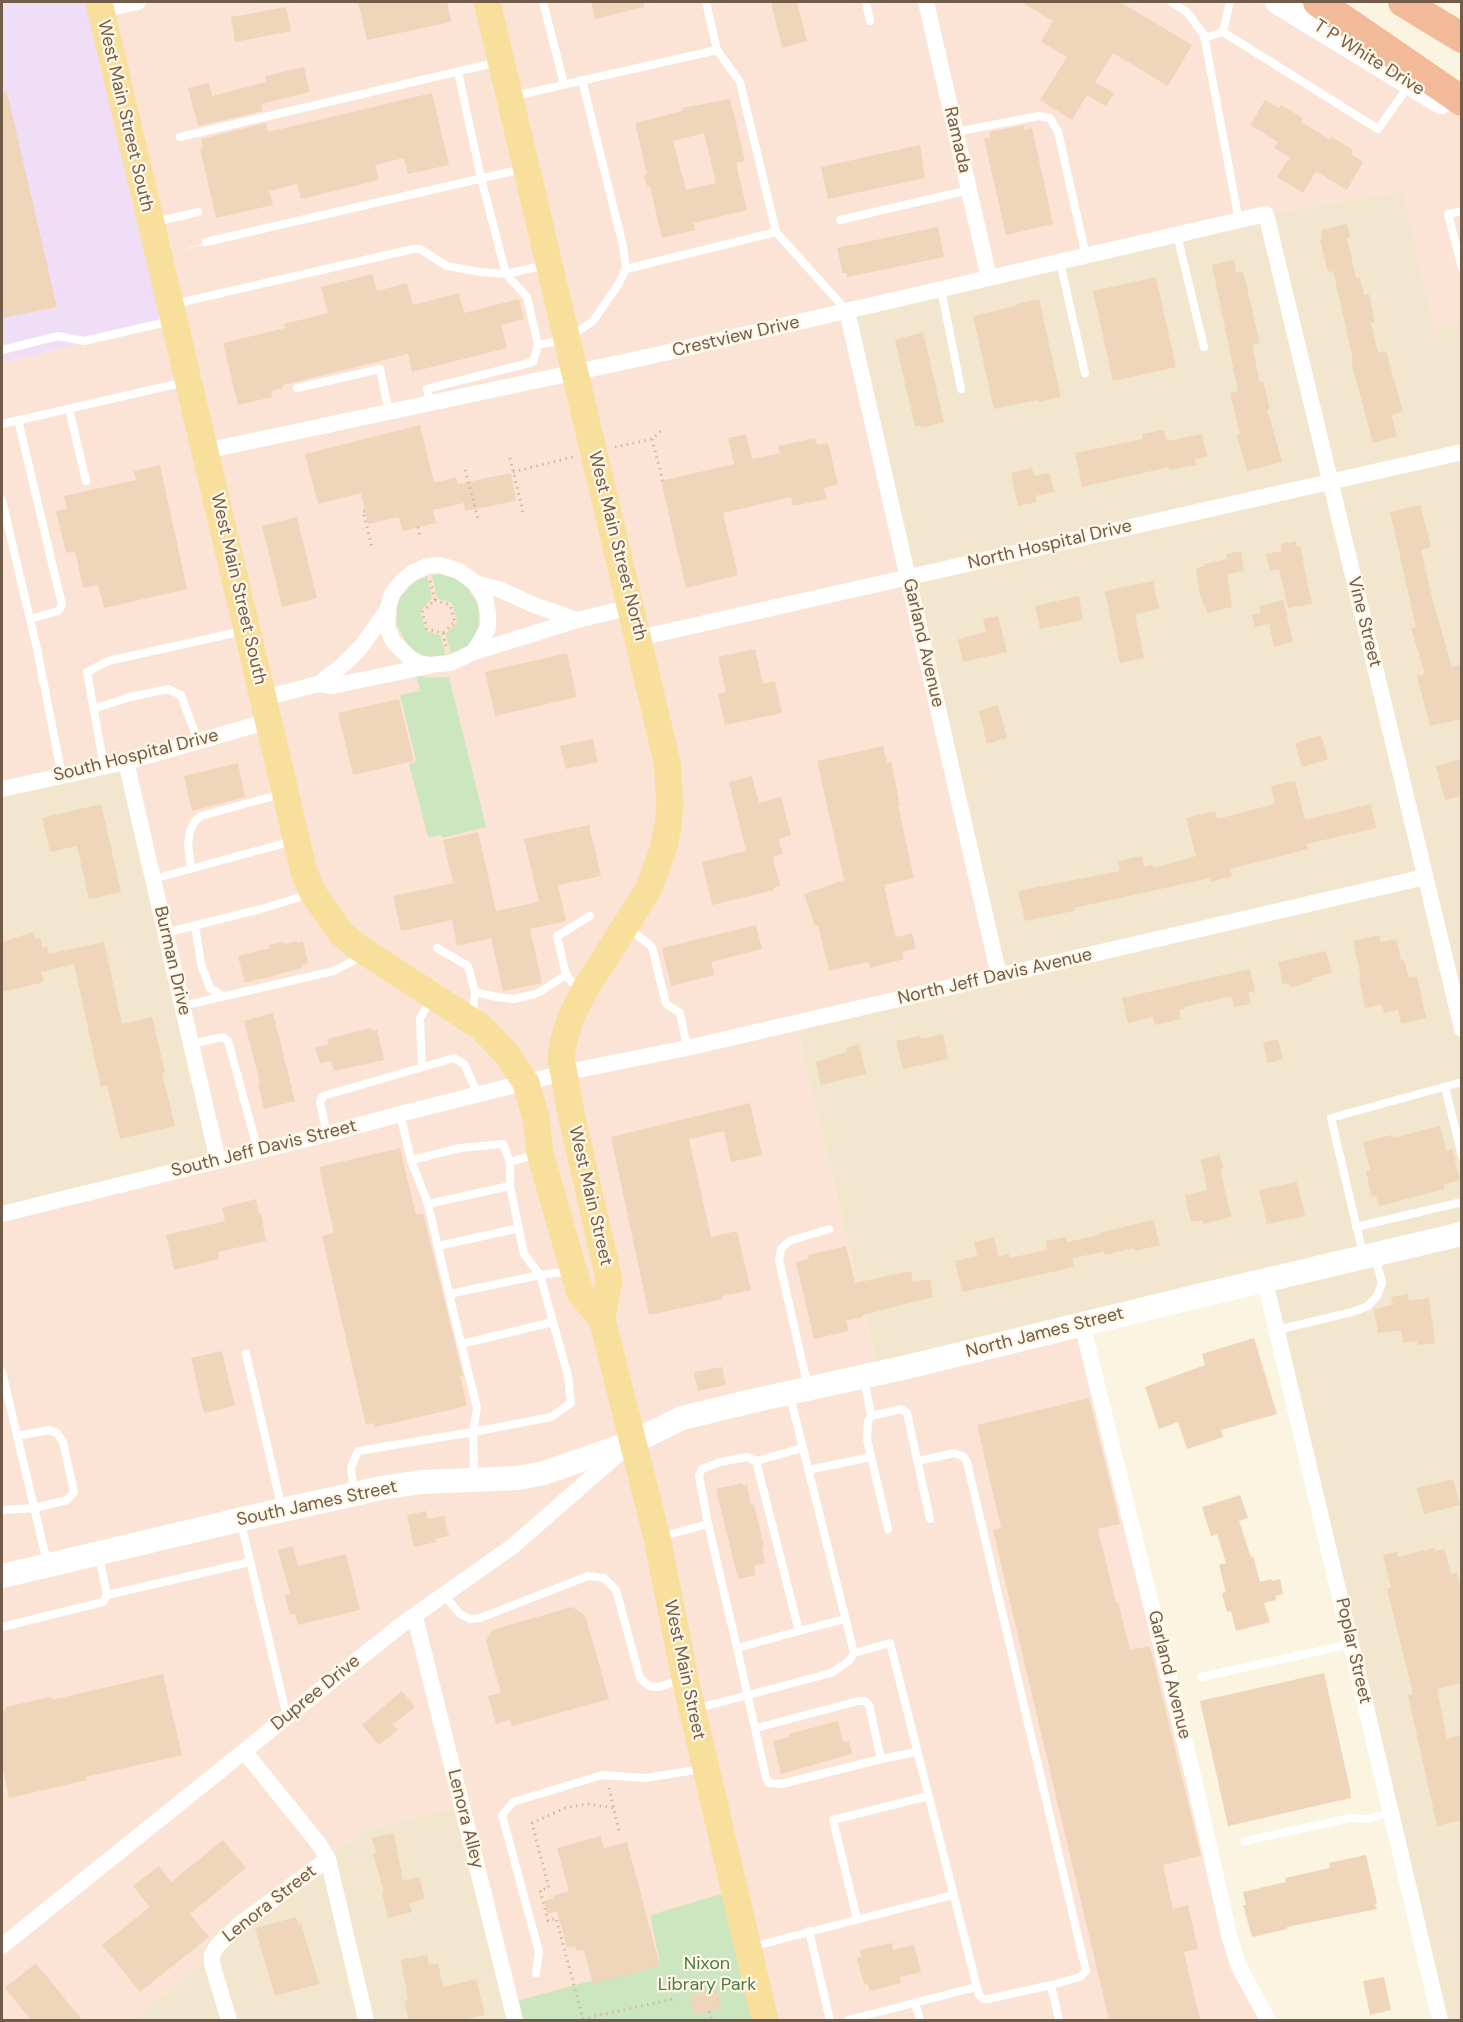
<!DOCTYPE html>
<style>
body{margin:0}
#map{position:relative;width:1463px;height:2022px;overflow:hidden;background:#fbf4e1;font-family:"DM Sans",sans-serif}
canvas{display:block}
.frame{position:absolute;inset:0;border:3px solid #715b49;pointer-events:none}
</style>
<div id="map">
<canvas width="1463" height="2022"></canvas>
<div class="frame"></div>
</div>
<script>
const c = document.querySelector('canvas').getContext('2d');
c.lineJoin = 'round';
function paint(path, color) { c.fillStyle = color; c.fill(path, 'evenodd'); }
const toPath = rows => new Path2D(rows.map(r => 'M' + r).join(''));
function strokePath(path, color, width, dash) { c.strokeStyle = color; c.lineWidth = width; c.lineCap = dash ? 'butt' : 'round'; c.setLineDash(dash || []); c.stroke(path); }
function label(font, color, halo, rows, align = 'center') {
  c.font = font + ' "DM Sans",sans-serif'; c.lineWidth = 4.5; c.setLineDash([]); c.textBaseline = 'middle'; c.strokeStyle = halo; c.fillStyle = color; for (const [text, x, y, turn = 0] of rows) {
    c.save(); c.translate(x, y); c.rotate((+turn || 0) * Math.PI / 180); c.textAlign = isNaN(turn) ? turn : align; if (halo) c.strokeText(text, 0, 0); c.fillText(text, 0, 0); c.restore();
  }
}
paint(toPath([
 [1403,191,1434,329,1462,323,1461,2020,1439,2020,1265,1281,879,1373,796,1023,847,311,1266,214],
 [126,762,218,1161,2,1214,2,789],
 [462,1806,517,2020,134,2020,328,1859,364,1831]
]), '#f2e6cf');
paint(toPath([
 [99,2,1277,2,1461,115,1461,323,1434,329,1402,191,1266,214,847,311,999,976,796,1023,879,1373,1082,1324,1230,1939,1268,2020,515,2020,462,1806,364,1831,328,1859,134,2020,2,2020,2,1214,218,1161,126,762,2,789,2,363,174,320],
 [443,188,178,251,206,242]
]), '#fbe4d5');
paint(toPath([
 [2,2,99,2,175,320,2,363]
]), '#f0def7');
paint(toPath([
 [442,574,461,581,468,588,478,605,479,616,478,627,474,637,467,646,451,656,446,634,457,622,452,603,437,598,432,575],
 [427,576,432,598,420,611,426,631,441,636,446,657,426,657,416,652,407,645,397,625,397,606,401,596,414,582],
 [416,674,426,678,449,677,486,827,442,838,441,835,428,837,409,764,416,761,400,695,420,691],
 [735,1890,765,2020,517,2020,513,2002,579,1984,660,1964,650,1915]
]), '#cce7c0');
paint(toPath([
 [358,2,447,2,451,22,367,40],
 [591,2,644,2,644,7,595,19],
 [771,2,797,2,807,41,782,48],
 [1021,2,1120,2,1192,45,1168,86,1113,53,1095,82,1114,93,1106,106,1087,95,1072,120,1040,100,1067,57,1041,42,1053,21],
 [286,7,291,31,235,42,231,17],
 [304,67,310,92,261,104,263,111,198,126,188,88,209,83,212,96,266,82,265,76],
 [7,92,57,307,2,318,2,93],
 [432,93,449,165,408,174,404,158,375,165,379,180,301,199,297,184,269,191,273,205,216,218,200,148,203,147,201,139,266,123,268,132],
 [730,99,745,161,736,163,747,210,693,223,695,230,662,238,650,186,647,187,644,175,647,174,635,123,683,111,682,108],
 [704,133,716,183,686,190,673,141],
 [1265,100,1279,108,1281,105,1303,118,1301,122,1330,140,1332,137,1353,150,1351,154,1363,162,1347,190,1316,171,1303,193,1277,177,1290,157,1274,148,1278,142,1250,125],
 [1024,125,1025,130,1032,128,1053,224,1006,235,984,139,991,137,989,132],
 [920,145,925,178,828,199,821,167],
 [1347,224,1350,238,1347,238,1356,278,1360,278,1364,295,1369,294,1375,322,1371,323,1378,353,1386,351,1403,412,1391,415,1397,436,1373,443,1351,361,1353,361,1349,341,1333,271,1328,272,1320,240,1323,239,1321,230],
 [938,227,944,257,847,277,847,273,843,273,837,248],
 [1234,260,1236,273,1243,271,1260,343,1253,345,1254,350,1253,351,1260,382,1263,381,1270,409,1267,409,1282,462,1247,471,1237,435,1240,434,1230,393,1238,391,1212,265],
 [372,274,377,291,407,283,413,305,459,293,464,313,519,299,524,319,501,325,507,348,412,372,408,354,283,385,283,388,271,391,272,397,238,405,223,343,285,328,284,324,328,313,321,287],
 [1156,277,1176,367,1113,381,1093,291],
 [1039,299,1061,397,1038,402,1037,400,994,409,973,316,1016,306,1016,304],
 [923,332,944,422,921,428,920,425,915,426,895,340],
 [420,425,434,483,456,477,458,484,511,473,516,501,465,511,464,503,433,510,436,523,402,531,399,517,368,524,361,493,318,504,305,454],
 [1164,430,1167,441,1202,434,1207,457,1195,459,1196,465,1169,470,1169,467,1082,487,1075,453,1143,439,1142,434],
 [746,434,752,459,780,453,778,446,815,438,817,445,828,443,838,484,824,488,827,499,793,506,791,497,723,513,738,575,686,588,661,481,734,464,728,438],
 [160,465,187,589,104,608,98,585,83,588,75,551,66,553,56,511,67,509,64,496,136,480,134,471],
 [1032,468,1034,476,1050,473,1054,492,1035,496,1037,502,1018,506,1011,473],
 [1420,505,1431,547,1421,550,1433,602,1452,667,1461,664,1461,719,1430,726,1417,676,1425,674,1411,628,1416,627,1390,512],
 [297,517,317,598,282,607,262,526],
 [1296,541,1297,547,1300,546,1312,604,1288,608,1279,569,1270,571,1266,554,1282,551,1281,544],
 [1241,551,1244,571,1227,574,1232,607,1207,613,1206,605,1204,606,1200,596,1196,568,1205,566,1204,564,1227,559,1226,554],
 [1153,581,1159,609,1135,614,1144,658,1120,663,1105,591],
 [1079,596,1083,620,1040,629,1035,606],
 [1283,600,1293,642,1274,647,1269,624,1255,627,1252,615,1261,613,1259,606],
 [998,616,1007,652,963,662,958,639,986,632,983,619],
 [755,649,763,684,775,681,782,713,725,725,718,694,726,692,718,657],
 [567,653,577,697,495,716,485,672],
 [399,699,414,761,353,775,338,713],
 [998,705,1007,738,987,744,979,711],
 [1321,735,1328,759,1302,767,1295,743],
 [593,739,598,762,566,769,560,746],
 [883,746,887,763,891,762,900,805,898,806,914,878,884,885,895,934,897,937,912,933,916,948,902,952,904,959,870,968,868,962,829,971,818,925,815,926,804,894,844,880,817,761],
 [1461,759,1461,796,1445,800,1436,766],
 [238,763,245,797,192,811,184,776],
 [752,776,759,803,781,797,791,835,778,839,783,854,773,857,780,886,773,888,774,890,712,905,702,862,746,851,729,782],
 [1295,781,1305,820,1371,804,1376,828,1306,844,1308,849,1230,869,1232,876,1211,882,1210,878,1074,908,1074,911,1025,921,1018,891,1120,871,1118,861,1142,856,1144,867,1153,865,1154,868,1196,856,1186,818,1215,811,1217,819,1275,804,1271,786],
 [101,804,121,892,89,899,77,846,50,852,42,818],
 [589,825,601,876,558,885,566,921,530,929,542,983,503,991,491,938,457,946,452,920,401,931,393,896,453,883,443,840,478,832,496,911,539,902,524,839],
 [756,925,762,949,711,962,715,975,671,986,662,948],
 [33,932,35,939,40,938,42,947,47,946,49,954,104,942,122,1024,152,1017,165,1072,162,1073,175,1126,120,1139,107,1085,101,1087,74,964,41,972,44,982,2,992,2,942],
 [1379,935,1381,942,1396,939,1401,960,1404,960,1409,978,1417,976,1426,1018,1401,1024,1398,1010,1384,1013,1382,1004,1365,1008,1359,978,1361,978,1353,941],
 [297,941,297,943,303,941,308,963,302,965,302,968,245,983,238,956,270,948,269,945,284,942,284,944],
 [1326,951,1332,973,1312,978,1313,981,1290,987,1289,983,1283,985,1278,962],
 [1250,969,1255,991,1248,993,1251,1004,1234,1007,1231,996,1184,1007,1184,1009,1179,1010,1181,1019,1155,1025,1153,1017,1128,1023,1122,998],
 [273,1013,295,1101,264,1109,258,1084,260,1083,244,1021],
 [371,1028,372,1031,377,1030,384,1060,334,1071,331,1061,320,1063,315,1048,329,1044,327,1039],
 [943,1034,948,1059,903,1069,896,1041,920,1036,921,1039],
 [1278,1039,1283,1059,1268,1063,1263,1043],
 [859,1044,866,1074,821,1085,816,1062,847,1052,846,1048],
 [750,1103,762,1155,731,1162,724,1131,689,1139,711,1237,737,1231,751,1290,723,1296,723,1299,649,1315,611,1137],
 [1440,1126,1446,1151,1452,1149,1460,1180,1444,1184,1445,1189,1379,1206,1376,1196,1372,1197,1366,1171,1370,1170,1363,1142,1392,1135,1393,1138],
 [400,1148,416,1215,423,1213,463,1376,460,1376,467,1406,375,1427,374,1423,366,1425,322,1236,334,1233,319,1167],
 [1220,1155,1223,1169,1220,1169,1231,1217,1203,1224,1203,1220,1191,1222,1185,1195,1207,1190,1201,1159],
 [1297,1182,1305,1216,1267,1224,1259,1190],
 [256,1199,259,1214,261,1213,266,1241,218,1252,219,1259,174,1270,166,1235,225,1221,222,1208],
 [1153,1220,1160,1245,1135,1251,1134,1248,1105,1255,1104,1252,1072,1258,1074,1267,962,1292,955,1261,977,1256,974,1242,994,1237,998,1257,1009,1254,1010,1258,1047,1250,1046,1241,1066,1237,1067,1242,1100,1235,1099,1233],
 [846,1246,855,1283,911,1271,913,1282,930,1279,933,1297,863,1315,863,1317,846,1321,849,1331,814,1339,796,1262,809,1259,808,1255],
 [1408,1294,1409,1301,1429,1298,1435,1343,1417,1345,1417,1341,1403,1343,1401,1330,1378,1333,1374,1309,1393,1305,1391,1297],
 [1254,1338,1277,1414,1221,1430,1223,1437,1187,1449,1178,1422,1159,1429,1145,1387,1205,1365,1202,1354],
 [222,1351,235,1406,204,1413,191,1358],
 [722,1367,726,1385,698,1391,694,1372],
 [1089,1398,1120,1524,1098,1529,1116,1603,1118,1602,1130,1650,1150,1646,1201,1856,1163,1865,1173,1909,1188,1905,1198,1949,1184,1952,1200,2020,1109,2020,993,1530,1001,1528,977,1425],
 [1453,1479,1460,1505,1424,1514,1417,1488],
 [742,1483,743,1486,747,1484,751,1505,754,1504,764,1546,762,1547,765,1563,754,1566,756,1575,738,1579,716,1489],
 [1240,1495,1248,1518,1239,1521,1251,1557,1253,1556,1260,1582,1271,1579,1272,1581,1280,1579,1283,1594,1275,1596,1276,1600,1264,1603,1270,1622,1236,1631,1231,1611,1227,1612,1222,1593,1226,1592,1219,1565,1226,1563,1217,1534,1211,1536,1202,1507],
 [426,1511,428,1519,444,1516,449,1536,435,1539,436,1542,414,1547,407,1515],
 [293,1546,298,1566,346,1554,360,1610,298,1625,295,1614,290,1615,285,1595,290,1594,278,1550],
 [1434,1548,1435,1551,1444,1549,1451,1574,1457,1572,1461,1591,1461,1683,1437,1689,1447,1739,1461,1735,1461,1820,1437,1826,1408,1695,1413,1694,1387,1589,1391,1588,1383,1555,1397,1552,1398,1557],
 [572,1607,585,1615,609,1699,512,1726,510,1720,496,1724,488,1696,501,1693,486,1641,492,1630],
 [1324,1673,1351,1794,1350,1794,1351,1798,1228,1826,1200,1701],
 [163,1674,182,1755,86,1777,87,1780,9,1798,2,1764,2,1711,6,1710,5,1707,51,1697,52,1700],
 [402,1691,415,1707,393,1724,398,1730,379,1745,362,1725],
 [838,1721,843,1742,849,1741,852,1754,781,1774,773,1741,789,1737,789,1734],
 [394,1833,403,1881,419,1877,425,1899,409,1903,412,1912,388,1918,382,1893,384,1892,373,1854,376,1853,372,1838],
 [601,1836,604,1848,627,1842,660,1966,593,1984,584,1950,577,1951,575,1946,567,1948,557,1911,547,1914,544,1901,554,1898,553,1896,569,1891,557,1848],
 [223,1840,246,1868,190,1914,209,1937,140,1992,102,1945,150,1907,133,1886,159,1866,171,1882],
 [1366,1855,1377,1903,1375,1904,1377,1909,1287,1927,1287,1929,1252,1937,1243,1905,1246,1905,1243,1892,1286,1882,1285,1878,1330,1868,1329,1863],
 [296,1917,298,1924,301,1923,319,1984,275,1996,255,1928],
 [892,1943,893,1950,914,1945,921,1972,900,1977,901,1983,870,1991,867,1983,864,1984,857,1958,861,1957,860,1950],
 [427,1955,429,1965,438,1963,443,1987,476,1979,485,2015,460,2020,409,2020,404,2001,408,2000,401,1960],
 [36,1963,82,2020,31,2020,5,1988],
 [1384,1977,1391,2010,1370,2015,1363,1981],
 [717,1989,722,2008,694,2015,690,1996]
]), '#efd5b9');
strokePath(toPath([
 [652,439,663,481],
 [615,447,652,439,663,429],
 [510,458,523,512],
 [465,470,479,522],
 [513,472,573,457],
 [365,511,363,511,372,547],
 [418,527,420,536],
 [430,581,435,600],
 [435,600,450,605,455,622,443,633,427,629,422,612,435,600],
 [443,633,446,646],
 [609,1788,619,1831],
 [613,1808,587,1804,565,1808,532,1823,549,1888,540,1890,548,1921,556,1918,583,2019,673,1999],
 [703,1986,705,1992],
 [709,2011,712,2020]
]), '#d3b89d', 3, [1.5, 4.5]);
strokePath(toPath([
 [543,2,564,84],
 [866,2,870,21],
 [1171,2,1187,12,1204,35,1239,221],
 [1223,32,1378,129,1410,84],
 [1204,38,1223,32,1230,2],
 [717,50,740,82,776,232],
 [458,72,481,178,506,274,527,297,538,345,567,339,593,321,618,285,626,269,623,246,582,80],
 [514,96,717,50,706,2],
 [955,132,1039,116,1050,118,1058,132,1086,256],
 [180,137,498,62],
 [1462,211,1448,214,1462,268],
 [840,220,969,190],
 [156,225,164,220,198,212],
 [1177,235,1204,347],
 [206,242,522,169],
 [1060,262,1085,373],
 [626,269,776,232,847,311],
 [941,289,961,389],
 [174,304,413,249,420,249,447,266,480,272,506,274,545,265],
 [2,350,58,336,84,341,171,321],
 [297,388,380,369,389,413],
 [431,404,427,389,533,362,538,345],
 [69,409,86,481],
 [18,420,62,605,58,611,30,619],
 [2,424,185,382],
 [2,500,37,649,62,776],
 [93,709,130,697,168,689,181,695,198,741],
 [104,767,87,672,108,661,243,631],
 [191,869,188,845,190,831,195,821,201,816,281,794],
 [153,879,293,841],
 [195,925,201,964,210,988,223,996],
 [629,928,652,947,666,1004,680,1013,687,1048],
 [165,933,261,909,310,894],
 [437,948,468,966,475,992],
 [566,975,557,936,590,916],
 [182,1006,334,971,364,955],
 [472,1018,475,992,497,997,514,999,527,996,538,993,566,975,580,992],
 [191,1044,223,1037,228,1041,258,1151],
 [422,1067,420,1018,432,998],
 [1445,1087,1462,1156],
 [400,1114,411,1160,460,1148,503,1144,510,1162],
 [327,1134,320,1102,323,1096,454,1058,464,1064,478,1094],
 [537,1154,510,1162,510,1186,524,1254,540,1275,571,1271],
 [411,1160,428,1204,449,1294,540,1275,568,1376,571,1403,551,1417,473,1432,474,1477],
 [428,1204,510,1186],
 [1356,1227,1462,1202],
 [438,1246,519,1228],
 [1363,1254,1331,1118,1462,1082],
 [1277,1330,1352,1312,1368,1306,1377,1296,1382,1283,1375,1255],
 [461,1344,553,1322],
 [246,1354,282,1509],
 [2,1372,47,1562],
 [864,1377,871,1416,868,1421,867,1439,888,1529],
 [808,1388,779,1260,781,1249,789,1241,829,1229],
 [871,1416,901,1409,907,1413,930,1519],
 [756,1461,803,1448],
 [918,1461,954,1453,964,1457,967,1462,1086,1971,1080,1977,1051,1985,1059,2020],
 [808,1470,871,1457],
 [354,1493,351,1467,358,1451,473,1432,477,1408,449,1294],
 [2,1510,35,1508,67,1500,74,1492,63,1442,57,1433,49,1430,17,1436],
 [241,1523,287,1717],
 [660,1537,708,1524,699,1476,702,1469,720,1462,747,1457,756,1461,799,1631,737,1648,708,1524],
 [107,1595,250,1562],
 [445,1596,460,1614,470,1619,480,1618,588,1576,604,1578,616,1590,640,1678,649,1686,658,1687,681,1680],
 [2,1627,103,1602,107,1595,99,1556],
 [799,1631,845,1619],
 [737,1648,766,1778,769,1783,781,1784,881,1759,869,1705,865,1701,858,1701,756,1728],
 [854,1653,890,1643,979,1995,983,1999,988,1999,1051,1985],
 [1201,1677,1351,1644],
 [695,1709,831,1673,849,1661,854,1653,790,1396],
 [881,1759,917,1752],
 [1245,1841,1351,1818,1367,1819,1391,1812],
 [857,1919,833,1820,928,1796],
 [809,1931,830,2020],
 [751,1947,953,1895],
 [536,1973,539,1952,502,1815,513,1802,602,1775,645,1778,702,1769],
 [915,2003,920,2020],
 [848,2020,976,1987]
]), '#fff', 8);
strokePath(toPath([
 [926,2,989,278],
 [101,10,138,2],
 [847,311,999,976],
 [205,451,647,357,1266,214,1462,1029],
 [440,565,459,571,475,583,485,598,488,613,488,628,474,652,450,663,430,665,419,663,410,658,393,641,387,627,388,608,392,594,402,581,412,573,427,566,440,565],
 [475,583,501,590,534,605,577,620],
 [639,638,1462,452],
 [474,652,577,620,631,607],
 [318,684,332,686,429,666],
 [264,698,318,684,343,665,361,647,387,610],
 [126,762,218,1161],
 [2,789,126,762,269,721],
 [2,1214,327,1134,400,1114,563,1073,687,1048,1425,877],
 [1265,1281,1440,2020],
 [1082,1324,1194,1780,1230,1939,1239,1967,1268,2020],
 [415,1617,515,2020],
 [244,1751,319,1844,328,1859,366,2020],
 [2,1946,401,1625,513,1546,624,1449],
 [229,2020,212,1964,212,1955,217,1946,240,1924,328,1859]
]), '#fff', 16);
strokePath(toPath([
 [1277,2,1441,102],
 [2,1576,264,1514,381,1488,421,1482,518,1478,544,1473,633,1442,682,1418,756,1400,907,1367,1194,1297,1462,1234]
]), '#fff', 24);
strokePath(toPath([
 [99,2,304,872,313,893,340,932,356,946,481,1027,505,1052,526,1083,536,1118,540,1153,580,1293,602,1319],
 [487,2,667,762,670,803,668,826,663,850,648,890,584,991,571,1017,564,1039,561,1058,571,1113,609,1280,602,1319,657,1538,685,1679,765,2020]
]), '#f8df9b', 27);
strokePath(toPath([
 [1318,2,1462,101],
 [1403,2,1462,38]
]), '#f3ba99', 30);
label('18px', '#715b49', '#fef7e6', [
 ["T P White Drive",1369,58,32],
 ["West Main Street South",125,116,77],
 ["Ramada",957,140,77],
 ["Crestview Drive",736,337,-13],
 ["North Hospital Drive",1050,545,-13],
 ["West Main Street North",617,546,76],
 ["West Main Street South",238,589,77],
 ["Vine Street",1364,622,76],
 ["Garland Avenue",923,643,77],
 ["South Hospital Drive",136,756,-14],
 ["Burman Drive",172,961,77],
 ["North Jeff Davis Avenue",995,977,-13],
 ["South Jeff Davis Street",264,1149,-14],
 ["West Main Street",590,1196,77],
 ["North James Street",1045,1333,-14],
 ["South James Street",317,1504,-12],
 ["Poplar Street",1353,1651,77],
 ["West Main Street",684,1670,78],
 ["Garland Avenue",1169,1675,76],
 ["Dupree Drive",316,1693,-39],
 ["Lenora Alley",465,1819,76],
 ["Lenora Street",270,1904,-38]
]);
label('18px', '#4f7c44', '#fef7e6', [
 ["Nixon",707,1964],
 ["Library Park",707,1985]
]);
</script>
